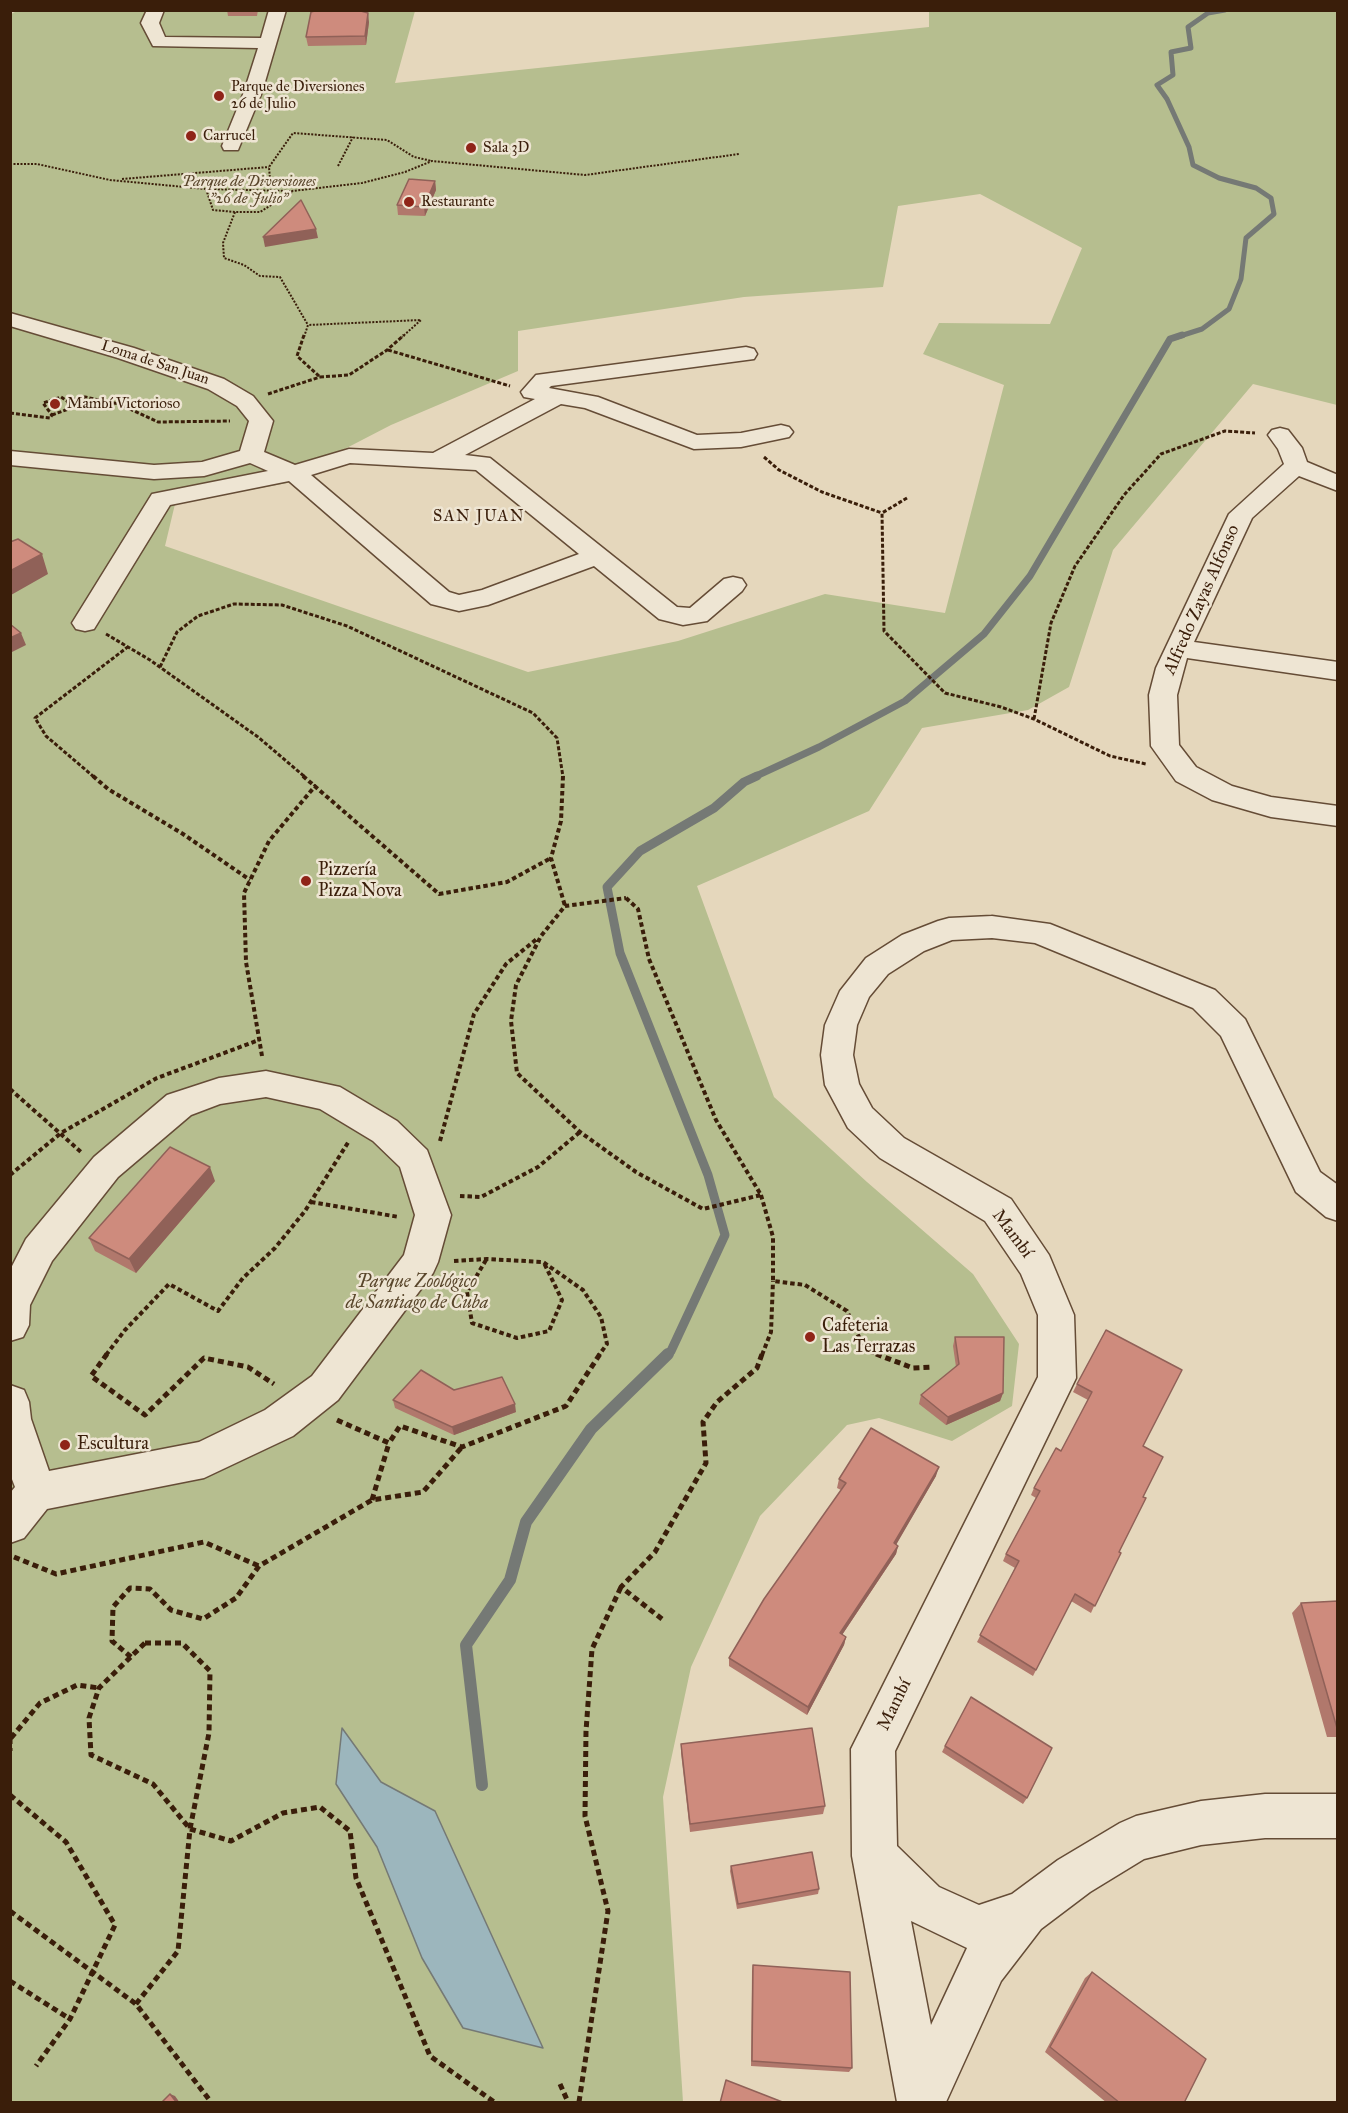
<!DOCTYPE html>
<meta charset="utf-8">
<style>
body{margin:0}
#map{position:relative;width:1348px;height:2113px;overflow:hidden;background:#e5d7bc;font-family:"IM FELL Great Primer",serif}
canvas{display:block}
.frame{position:absolute;inset:0;border:12px solid #3a1e0a;pointer-events:none}
</style>
<div id="map">
<canvas width="1348" height="2113"></canvas>
<div class="frame"></div>
</div>
<script>
const c = document.querySelector('canvas').getContext('2d');
c.lineJoin = 'round';
function paint(path, color) { c.fillStyle = color; c.fill(path, 'evenodd'); }
const toPath = rows => new Path2D(rows.map(r => 'M' + r).join(''));
function strokePath(path, color, width, dash) { c.strokeStyle = color; c.lineWidth = width; c.lineCap = dash ? 'butt' : 'round'; c.setLineDash(dash || []); c.stroke(path); }
function label(font, color, halo, rows, align = 'center') {
  c.font = font + ' "IM FELL Great Primer",serif'; c.lineWidth = 5; c.setLineDash([]); c.textBaseline = 'middle'; c.strokeStyle = halo; c.fillStyle = color; for (const [text, x, y, turn = 0] of rows) {
    c.save(); c.translate(x, y); c.rotate((+turn || 0) * Math.PI / 180); c.textAlign = isNaN(turn) ? turn : align; if (halo) c.strokeText(text, 0, 0); c.fillText(text, 0, 0); c.restore();
  }
}
paint(toPath([
 [19,10,415,11,395,83,929,27,929,11,1337,11,1337,405,1253,384,1113,550,1069,687,1028,710,922,728,869,811,697,886,774,1097,867,1182,973,1274,1019,1344,1012,1406,952,1441,879,1418,847,1425,760,1516,691,1667,663,1797,683,2102,11,2102,11,14],
 [980,194,1082,248,1050,324,939,323,923,354,1004,385,945,613,825,594,678,641,528,672,165,546,175,504,298,481,281,468,295,464,304,470,391,425,518,371,518,331,744,297,883,287,898,206]
]), '#b6be8f');
const water = toPath([
 [342,1728,381,1782,435,1811,543,2048,463,2028,422,1958,377,1847,336,1784,342,1728]
]);
paint(water, '#9cb6bd');
strokePath(water, '#757975', 1.5);
strokePath(toPath([
 [1177,337,1202,329,1229,309,1241,279,1246,238,1274,214,1271,198,1256,188,1219,178,1193,165,1189,147,1167,99,1157,85,1173,75,1171,52,1191,48,1188,27,1208,13,1225,10]
]), '#757975', 5);
strokePath(toPath([
 [754,777,819,747,905,701,984,634,1030,576,1170,339,1182,335]
]), '#757975', 7);
strokePath(toPath([
 [666,1355,671,1351,725,1235,708,1175,620,953,607,887,640,851,714,808,744,782,757,776]
]), '#757975', 9);
strokePath(toPath([
 [482,1785,466,1645,510,1580,526,1522,591,1429,668,1354]
]), '#757975', 12);
const minor = toPath([
 [147,10,164,10,159,23,165,37,261,38,269,10,286,10,262,92,238,150,224,150,222,146,244,92,258,48,153,46,141,23,147,10],
 [10,313,134,348,224,379,253,396,273,421,264,452,295,465,349,449,433,453,535,399,524,397,521,392,536,375,746,347,754,349,757,354,754,359,551,386,549,388,598,397,697,435,741,433,781,425,789,427,793,432,789,437,741,447,694,449,585,408,561,404,465,455,490,458,677,607,690,608,724,579,733,577,742,579,746,585,742,591,707,621,683,625,659,619,594,566,488,605,459,611,431,604,289,481,170,505,94,629,85,631,76,629,72,623,152,494,268,471,250,463,204,476,154,479,10,465,10,451,154,465,202,462,240,451,249,421,237,406,208,389,118,358,10,326,10,313],
 [350,463,476,470,579,554,482,590,459,595,449,592,311,475,350,463],
 [1280,428,1288,430,1302,448,1307,462,1338,475,1338,491,1299,476,1252,518,1194,642,1338,662,1338,680,1187,658,1177,695,1179,745,1196,767,1232,786,1271,797,1338,806,1338,826,1271,817,1212,800,1176,781,1151,746,1149,695,1156,668,1229,514,1284,464,1278,449,1268,435,1272,430,1280,428],
 [992,916,1050,924,1215,990,1245,1019,1320,1172,1338,1185,1338,1221,1326,1217,1296,1192,1221,1036,1193,1008,1035,943,992,938,952,940,924,951,888,974,869,997,857,1025,853,1055,859,1084,872,1108,904,1138,1011,1199,1049,1255,1074,1315,1076,1378,895,1751,897,1846,939,1887,979,1905,1012,1894,1058,1860,1120,1823,1136,1816,1201,1801,1265,1794,1338,1794,1338,1838,1265,1838,1201,1845,1144,1859,1090,1892,1041,1929,1001,1981,946,2102,897,2102,852,1856,851,1749,1038,1377,1038,1315,1021,1274,985,1221,880,1158,848,1128,825,1085,821,1055,825,1025,840,991,866,958,902,935,938,921,949,918,992,916],
 [911,1921,967,1948,931,2025,911,1921],
 [266,1071,340,1087,397,1121,427,1150,451,1215,438,1262,433,1273,338,1400,293,1436,204,1478,47,1509,24,1538,10,1543,10,1493,15,1487,10,1474,10,1385,24,1390,29,1402,31,1419,49,1471,199,1442,265,1410,312,1376,404,1255,415,1215,400,1167,373,1141,320,1109,266,1097,220,1104,191,1115,118,1177,52,1261,30,1305,29,1325,23,1337,10,1341,10,1270,26,1239,94,1157,167,1095,219,1078,266,1071]
]);
strokePath(minor, '#654c36', 3);
strokePath(toPath([
 [10,164,37,164,110,180,206,189,292,191,362,183,405,172,432,161,585,175,739,154],
 [338,166,353,137],
 [122,179,269,167],
 [206,189,213,210,235,212,260,212,292,192],
 [271,191,269,167,293,133,387,140,414,157,432,161],
 [235,212,223,243,224,258,244,265,260,276,280,277,308,325],
 [304,337,308,325,421,320,402,337]
]), '#3a1e0a', 2, [2, 1.5]);
strokePath(toPath([
 [304,335,297,356,320,377],
 [388,350,510,386],
 [320,377,349,375,387,350,404,335],
 [268,394,320,377],
 [10,413,50,418,52,415,43,403,61,397,67,401,85,397,119,404,158,422,230,421],
 [52,415,71,408,67,401],
 [764,457,779,470,822,492,882,513],
 [907,498,882,513,884,631,945,693,1001,707,1034,719,1110,756,1146,764],
 [106,634,150,660,258,737,305,777],
 [160,667,177,632,198,616,234,604,282,605,347,626,533,713,557,738,563,777],
 [1034,719,1051,623,1075,566,1124,495,1161,454,1225,431,1255,433],
 [94,777,46,736,35,718,129,646]
]), '#3a1e0a', 3, [4, 2]);
strokePath(toPath([
 [93,776,108,789,183,834,250,880],
 [303,776,439,894,507,882,551,858],
 [563,776,561,821,551,858,565,906],
 [626,898,638,909,649,959,716,1120,761,1195,703,1209,636,1172,580,1132,517,1073,511,1021,516,985,541,936,565,906,626,898],
 [262,1056,246,962,244,893,269,841,316,785],
 [10,1089,81,1152],
 [440,1141,474,1014,506,964,538,938],
 [10,1175,61,1133,157,1078,259,1040],
 [761,1195,773,1237,773,1281,805,1285,847,1311,865,1350,880,1355],
 [460,1196,481,1197,538,1167,580,1132],
 [311,1202,399,1217],
 [486,1260,467,1292,472,1323,517,1338,549,1331,562,1300,544,1263],
 [454,1261,487,1259,543,1262,583,1290,601,1317,607,1344,599,1355],
 [106,1355,125,1330,169,1284,218,1311,243,1278,275,1248,305,1211,349,1141],
 [762,1355,771,1332,773,1281]
]), '#3a1e0a', 4, [4.5, 3]);
strokePath(toPath([
 [107,1354,91,1376,145,1415,204,1358,248,1367,274,1384],
 [876,1354,913,1368,932,1367],
 [337,1420,389,1443,400,1426,462,1447,566,1406,600,1354],
 [372,1500,389,1443],
 [14,1557,56,1574,204,1542,259,1566],
 [662,1619,621,1587,655,1552,706,1463,703,1422,717,1402,757,1368,762,1354],
 [145,1643,182,1643,210,1671,209,1733,190,1829,153,1784,91,1755,89,1718,99,1688,145,1643],
 [131,1657,112,1641,113,1607,130,1588,150,1589,171,1610,203,1619,236,1598,259,1566,372,1500,423,1492,462,1447],
 [10,1738,10,1751],
 [11,1738,40,1703,77,1685,99,1688],
 [10,1795,66,1842,115,1925,70,2019,36,2066],
 [190,1829,231,1841,283,1813,320,1807,350,1831,356,1878,430,2056,494,2102],
 [10,1911,136,2004,211,2102],
 [10,1981,70,2019],
 [136,2004,178,1951,190,1829],
 [560,2084,568,2102],
 [579,2102,608,1911,585,1816,586,1731,592,1649,621,1587]
]), '#3a1e0a', 5, [6, 4]);
paint(minor, '#eee5d3');
paint(toPath([
 [227,10,258,10,257,16,228,16],
 [369,22,366,45,308,46,306,37],
 [435,181,436,190,425,216,398,215,397,205],
 [215,1181,136,1273,95,1251,89,1238],
 [1106,1330,1143,1446,1143,1497,1091,1613,1071,1601,1033,1676,977,1642,1015,1568,1003,1561,1006,1554,1036,1498,1031,1495,1034,1488,1061,1451,1088,1400,1073,1392,1077,1384],
 [955,1337,1003,1393,1000,1401,946,1425,919,1404,921,1395,956,1367,953,1346],
 [454,1390,516,1412,454,1435,395,1408,393,1400],
 [936,1476,896,1544,898,1546,896,1554,842,1635,846,1637,844,1645,807,1715,729,1666,729,1658,841,1490,837,1488,839,1479],
 [1338,1601,1338,1737,1327,1737,1292,1613,1301,1603],
 [681,1744,825,1806,823,1814,690,1832,681,1753],
 [945,1746,1027,1798,1023,1804,942,1752],
 [731,1866,819,1889,818,1894,737,1909,730,1871],
 [753,1965,852,2068,849,2072,751,2066,752,1971],
 [1092,1972,1184,2103,1107,2103,1045,2052,1085,1978]
]), '#b1786c');
paint(toPath([
 [368,13,369,22,366,45,365,36],
 [435,181,436,190,425,216,424,207],
 [316,229,318,238,265,247,263,237],
 [42,554,48,574,11,595,10,571],
 [21,633,26,645,10,653,10,638],
 [210,1167,215,1181,136,1273,129,1259],
 [1003,1393,1000,1401,946,1425,948,1417],
 [515,1404,516,1412,454,1435,452,1427],
 [939,1467,936,1476,892,1552,894,1543],
 [898,1546,896,1554,838,1641,840,1633],
 [846,1637,844,1645,807,1715,808,1707],
 [170,2094,175,2096,180,2103,177,2103]
]), '#906158');
const building = toPath([
 [318,10,357,10,368,13,365,36,306,37,311,12,318,10],
 [409,179,435,181,424,207,397,205,409,179],
 [301,200,316,229,263,237,301,200],
 [18,539,42,554,10,571,10,542,18,539],
 [10,624,21,633,10,638,10,624],
 [170,1147,210,1167,129,1259,89,1238,170,1147],
 [1106,1330,1182,1370,1143,1446,1163,1457,1143,1497,1146,1498,1119,1552,1121,1553,1095,1606,1075,1594,1036,1670,980,1635,1019,1561,1006,1554,1040,1491,1034,1488,1056,1448,1061,1451,1092,1392,1077,1384,1106,1330],
 [955,1337,1004,1337,1003,1393,948,1417,921,1395,959,1364,955,1337],
 [421,1370,454,1390,502,1377,515,1404,452,1427,393,1400,421,1370],
 [871,1428,939,1467,894,1543,898,1546,840,1633,846,1637,808,1707,729,1658,764,1599,846,1483,839,1479,871,1428],
 [1338,1601,1338,1728,1337,1728,1301,1603,1338,1601],
 [971,1697,1052,1748,1027,1798,945,1746,971,1697],
 [812,1728,825,1806,690,1824,681,1744,812,1728],
 [812,1852,819,1889,738,1904,731,1866,812,1852],
 [753,1965,850,1972,852,2068,752,2061,753,1965],
 [1092,1972,1206,2059,1184,2103,1120,2103,1050,2047,1092,1972],
 [726,2080,785,2103,720,2103,726,2080],
 [170,2094,177,2103,161,2103,170,2094]
]);
paint(building, '#ce8b7d');
strokePath(building, '#906158', 1.5);
for (const [x, y, r, color] of [
 [219,96,6,"#8f2418"],
 [191,136,6,"#8f2418"],
 [471,148,6,"#8f2418"],
 [409,202,6,"#8f2418"],
 [55,404,6,"#8f2418"],
 [306,881,6,"#8f2418"],
 [810,1337,6,"#8f2418"],
 [65,1445,6,"#8f2418"]
]) { const dot = new Path2D(); dot.arc(x, y, r, 0, 2 * Math.PI); c.fillStyle = color; c.fill(dot); strokePath(dot, '#eee5d3', 2); }
label('15px', '#3a1e0a', '#eee5d3', [
 ["Parque de Diversiones",231,87],
 ["26 de Julio",231,104],
 ["Carrucel",203,136],
 ["Sala 3D",483,148],
 ["Restaurante",421,202],
 ["Mambí Victorioso",67,404]
], 'left');
label('italic 15px', '#59462b', '#eee5d3', [
 ["Parque de Diversiones",249,182],
 ["\"26 de Julio\"",249,199]
]);
label('15px', '#3a1e0a', '#eee5d3', [
 ["Loma de San Juan",155,363,18]
]);
c.letterSpacing = '1.5px';
label('16px', '#3a1e0a', '#eee5d3', [
 ["SAN JUAN",479,517]
]);
c.letterSpacing = '0px';
label('18px', '#3a1e0a', '#eee5d3', [
 ["Alfredo Zayas Alfonso",1202,600,-66],
 ["Mambí",1012,1234,53],
 ["Mambí",895,1705,-64]
]);
label('18px', '#3a1e0a', '#eee5d3', [
 ["Pizzería",318,871],
 ["Pizza Nova",318,892],
 ["Cafeteria",822,1327],
 ["Las Terrazas",822,1348],
 ["Escultura",77,1445]
], 'left');
label('italic 18px', '#59462b', '#eee5d3', [
 ["Parque Zoológico",417,1283],
 ["de Santiago de Cuba",417,1304]
]);
</script>
